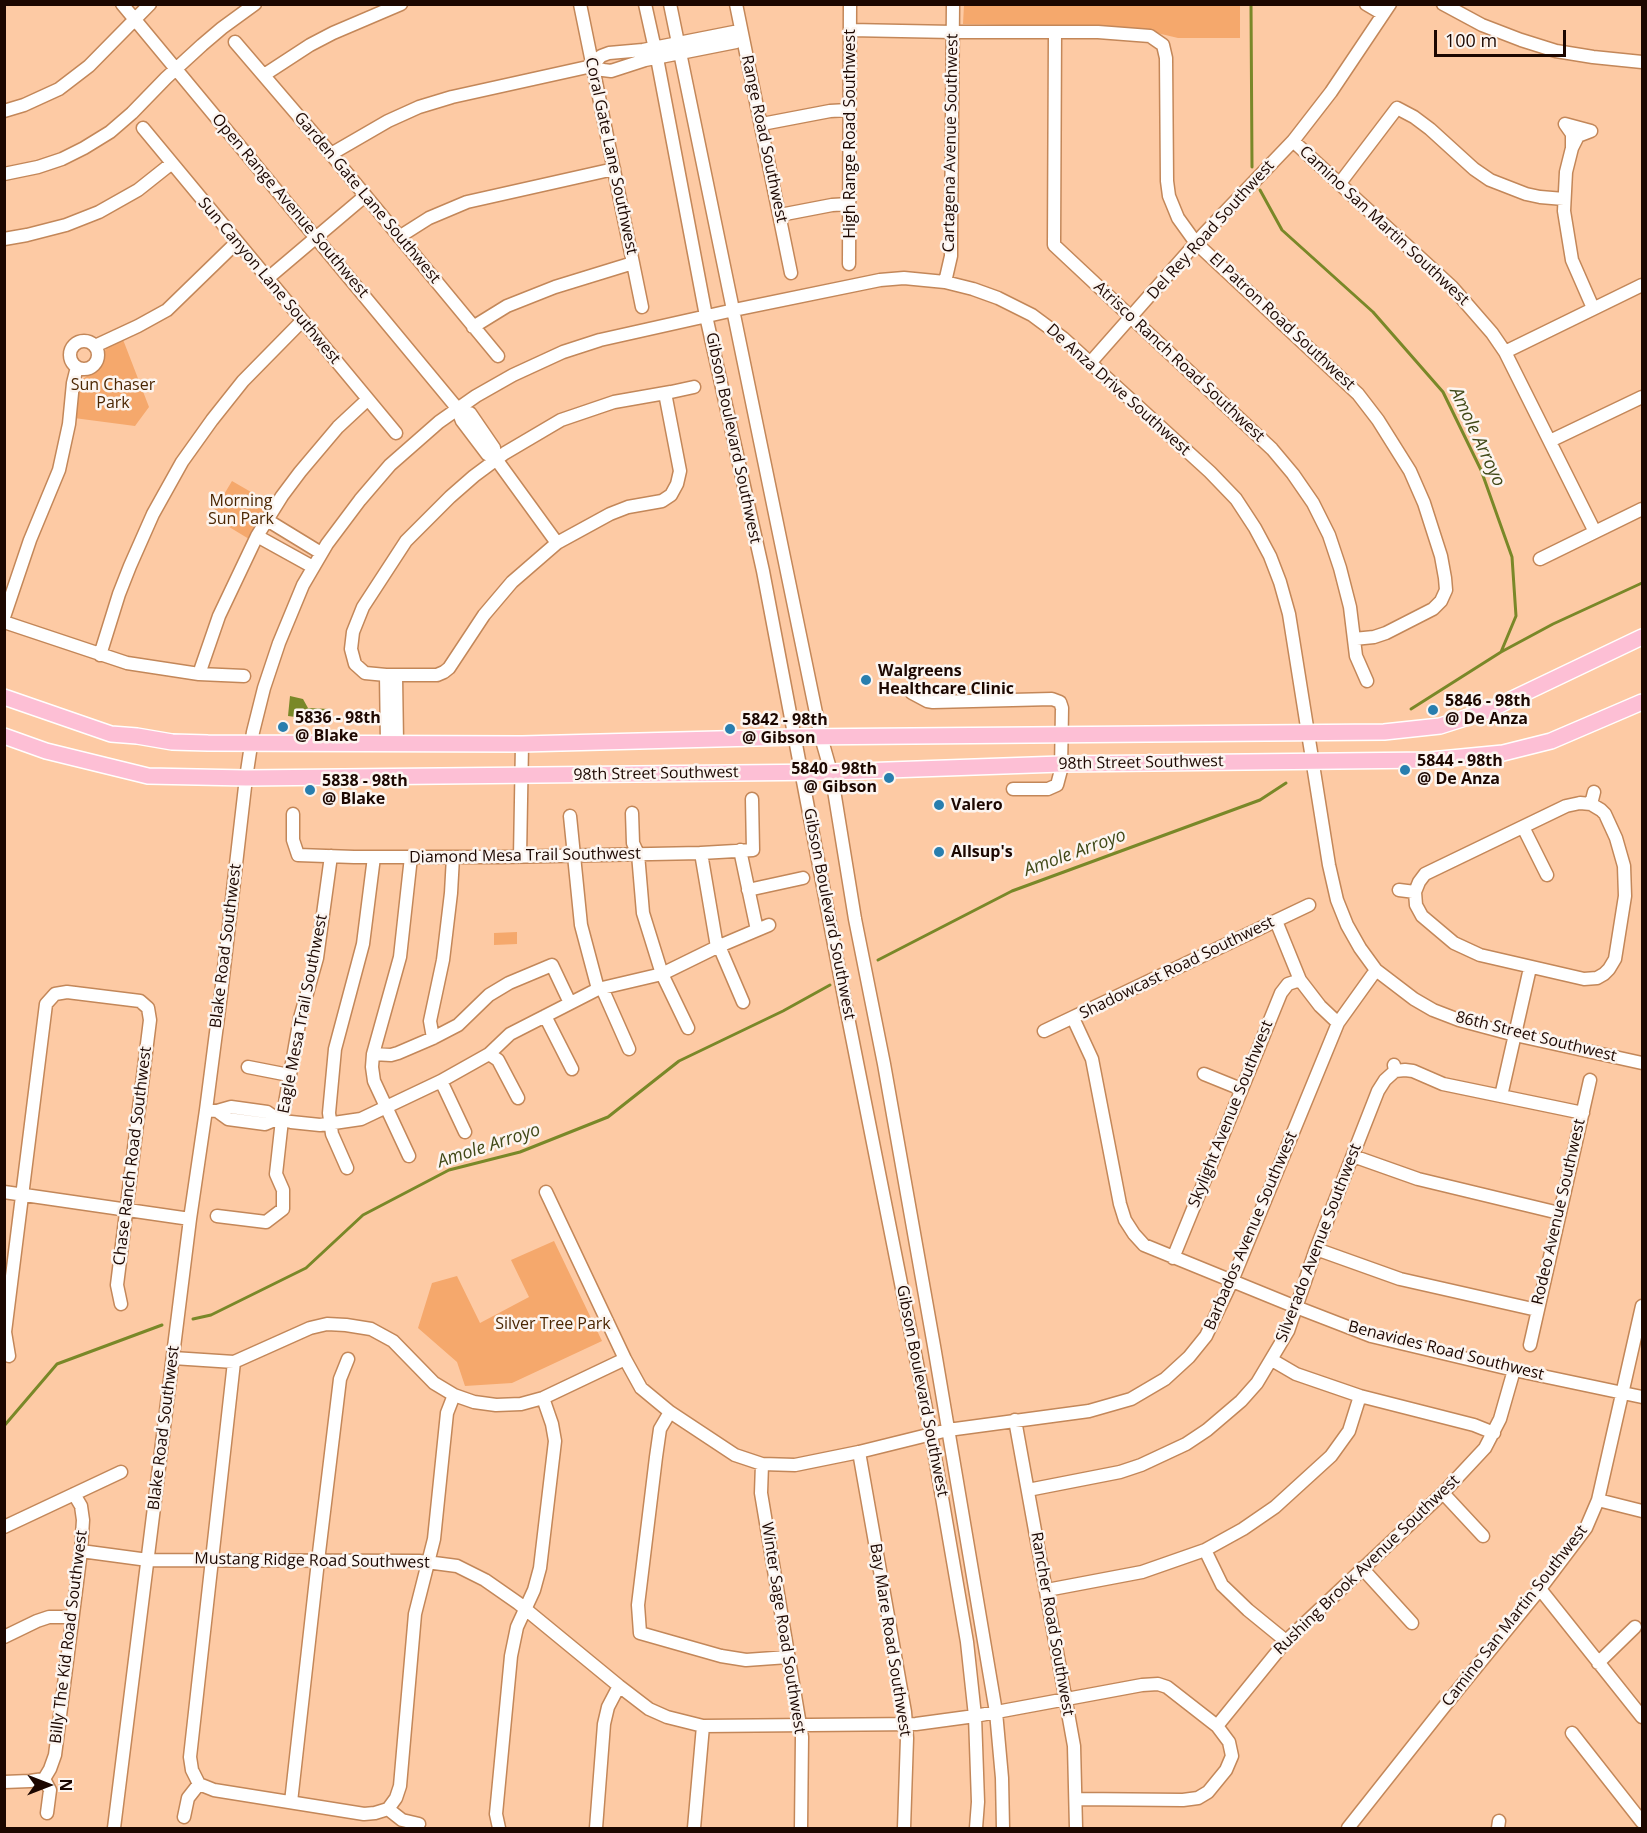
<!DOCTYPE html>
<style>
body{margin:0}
#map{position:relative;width:1647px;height:1833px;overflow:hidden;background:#fdcaa4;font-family:"Open Sans",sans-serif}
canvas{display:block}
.frame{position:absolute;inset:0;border:6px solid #1c0700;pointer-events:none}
.north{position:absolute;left:18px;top:1755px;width:60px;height:60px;-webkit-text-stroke:4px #fcf5f0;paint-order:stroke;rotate:90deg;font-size:16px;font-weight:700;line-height:24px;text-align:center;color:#1c0700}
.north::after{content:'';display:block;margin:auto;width:21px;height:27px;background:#1c0700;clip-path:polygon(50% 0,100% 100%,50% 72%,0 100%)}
.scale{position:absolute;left:1434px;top:30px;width:132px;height:27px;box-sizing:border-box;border:3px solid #1c0700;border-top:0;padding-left:8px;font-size:18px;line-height:21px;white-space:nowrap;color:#1c0700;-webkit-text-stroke:4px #fcf5f0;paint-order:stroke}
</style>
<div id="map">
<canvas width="1647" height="1833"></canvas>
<div class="frame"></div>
<div class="north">N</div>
<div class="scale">100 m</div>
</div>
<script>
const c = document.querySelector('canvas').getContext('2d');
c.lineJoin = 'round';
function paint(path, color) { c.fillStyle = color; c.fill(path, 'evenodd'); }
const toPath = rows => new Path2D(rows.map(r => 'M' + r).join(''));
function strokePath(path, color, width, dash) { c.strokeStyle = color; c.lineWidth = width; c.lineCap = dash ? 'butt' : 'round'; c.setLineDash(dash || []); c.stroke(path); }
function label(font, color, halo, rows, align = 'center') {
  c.font = font + ' "Open Sans",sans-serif'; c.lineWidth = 5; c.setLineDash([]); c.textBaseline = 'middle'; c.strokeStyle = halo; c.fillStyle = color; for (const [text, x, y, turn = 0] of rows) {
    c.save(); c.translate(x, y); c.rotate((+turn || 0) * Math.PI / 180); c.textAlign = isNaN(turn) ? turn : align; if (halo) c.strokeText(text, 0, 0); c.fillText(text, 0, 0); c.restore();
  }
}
paint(toPath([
 [964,5,1240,5,1240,38,1178,38,1136,28,963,24],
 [122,337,149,407,135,426,74,418,77,385,80,381,99,367,108,343],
 [232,481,270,503,249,539,211,516],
 [517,932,517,944,494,945,494,933],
 [554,1241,602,1341,512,1383,465,1386,457,1362,418,1328,432,1283,457,1276,480,1323,529,1297,511,1260]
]), '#f5a86c');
paint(toPath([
 [290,696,303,699,308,708,329,709,324,721,288,716]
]), '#798828');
strokePath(toPath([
 [1251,4,1252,167],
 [1260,190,1282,230,1373,312,1443,392,1481,470,1512,557,1516,616,1501,652,1411,709],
 [1501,652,1553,624,1642,583],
 [878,960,1012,891,1260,800,1286,783],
 [193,1319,211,1315,306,1268,363,1215,449,1170,520,1152,608,1117,679,1061,783,1011,830,985],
 [4,1426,57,1364,162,1325]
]), '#798828', 3);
const minor = toPath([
 [122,4,457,408,462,421,487,454,496,459],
 [580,4,642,307],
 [645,4,657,58,706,316,763,571,845,1002,931,1434,967,1642,975,1716,978,1802,976,1828],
 [670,4,821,737,831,772,855,919,884,1064,934,1346,996,1712,1002,1778,1003,1828],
 [736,4,791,273],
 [1366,4,1383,14],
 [1443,4,1482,25,1521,40,1556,51,1593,57,1642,62],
 [850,30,953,32,1098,32,1150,36,1163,45,1166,58,1167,181,1169,196,1178,218,1196,243,1358,394,1378,420,1410,471,1424,503,1432,528,1441,556,1445,578,1446,590,1441,601,1433,609,1386,633,1374,637,1354,639],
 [1055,33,1054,245,1272,449,1293,474,1313,503,1329,535,1340,568,1350,607,1356,656,1367,681],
 [235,42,331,154,498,356],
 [264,75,310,45,333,33,401,4],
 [4,111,24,105,59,89,89,66,150,4],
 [762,124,830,111,848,110],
 [143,128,396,433],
 [1293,141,1452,287,1492,333,1505,352,1595,532],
 [1572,148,1578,136,1591,131,1565,124,1572,134,1572,148,1566,172,1564,211,1572,260,1593,308],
 [331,154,388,121,419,107,452,97,592,66,603,70,611,71,645,60,736,42,742,34,734,32,643,50,609,53,601,56,592,66],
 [4,174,38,167,62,159,84,148,110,132,132,113,166,78,202,45,222,28,255,4],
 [1340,183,1397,108,1414,117,1430,129,1474,169,1490,180,1526,194,1540,197,1564,199],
 [780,215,832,205,849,204],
 [399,237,429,218,467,202,614,169],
 [4,239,27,235,66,225,99,212,138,190,172,163],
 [849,264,850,4],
 [267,279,365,196],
 [945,282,951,256,951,239,953,4],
 [473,327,507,306,555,287,633,263],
 '70 355a14 14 0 1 1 28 0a14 14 0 1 1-28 0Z',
 [95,346,138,326,167,310,237,242],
 [1505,352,1642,285],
 [1090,363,1203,235,1293,141,1331,92,1390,4],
 [665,393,680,471,677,484,671,495,662,501,628,507,610,514,557,543,512,582,484,615,449,668,444,672,437,675,386,675,365,673,355,664,351,649,353,632,363,607,406,541,450,497,474,476,505,453,561,420,614,402,671,392,694,387],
 [457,408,470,413,494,448,496,459,557,543],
 [1550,441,1642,397],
 [267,520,321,553],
 [257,536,313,567],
 [1540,559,1642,509],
 [4,617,30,540,59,470,69,424,73,383,77,367],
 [4,622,127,663,199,674,244,676],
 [100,655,119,594,130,566,153,514,182,462,212,420,243,381,302,321],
 [199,674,219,616,257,536,282,496,300,472,338,427,367,400],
 [386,675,387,743],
 [396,676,397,743],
 [912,693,927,701,933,702,1052,699,1060,702,1062,708,1061,770,1057,785,1048,789,1013,789],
 [1580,803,1591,804,1601,810,1605,814,1616,838,1624,866,1625,896,1615,959,1609,969,1604,974,1597,978,1584,979,1480,955,1454,943,1422,916,1416,905,1415,892,1419,882,1425,874,1566,806,1580,803],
 [1591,804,1594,792],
 [632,813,633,843,638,854,643,913,662,974,688,1028],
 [293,814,293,840,298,855,354,857,501,857,701,853,753,850,752,799],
 [570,816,581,925,598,989],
 [1523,827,1547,875],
 [740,850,757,930],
 [701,853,717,947],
 [520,857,522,744],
 [748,890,803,878],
 [1399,890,1415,892],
 [1276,921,1300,980,1320,1006,1338,1023],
 [719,946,743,1002],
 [602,988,629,1049],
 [545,1016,572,1069],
 [1073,1018,1092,1059,1120,1204,1125,1220,1134,1234,1144,1245,1296,1307,1371,1336,1514,1370,1642,1397],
 [1044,1031,1309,905],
 [433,1038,430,1021,443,960,451,893,453,857],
 [373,1054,391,1055,398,1053,433,1038,458,1025,489,995,509,983,552,965,570,1003],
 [489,1054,498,1060,518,1098],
 [248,1067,289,1075],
 [1395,1071,1405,1070,1413,1071,1443,1084,1583,1113],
 [1204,1074,1241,1089],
 [441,1081,465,1132],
 [1501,1096,1530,968],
 [206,1110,217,1111,231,1107,267,1112,277,1119,291,1122,320,1125,361,1119,441,1081,489,1054,510,1034,598,989,662,974,717,947,769,925],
 [217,1111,228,1119,265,1124,277,1119],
 [409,1156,374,1081,372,1067,373,1054,400,957,411,857],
 [1353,1156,1418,1179,1559,1213],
 [347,1168,332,1134,329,1113,335,1049,363,944,374,857],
 [4,1192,190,1219],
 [546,1192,625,1359,641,1388,670,1412,735,1455,762,1464,795,1465,859,1452,948,1430,1089,1411,1131,1399,1165,1379,1189,1357,1206,1336,1232,1281,1338,1023,1376,970],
 [217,1216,266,1222,283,1209,283,1190,276,1174,282,1120,300,1018,317,958,331,856],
 [1316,1249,1400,1279,1537,1310],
 [1173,1258,1281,993,1288,984,1300,980],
 [1530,1345,1590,1080],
 [9,1356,5,1332,46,1004,55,994,67,992,140,1001,148,1008,150,1020,117,1285,121,1304],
 [173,1358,234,1362,310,1328,327,1324,346,1325,371,1329,393,1341,434,1383,454,1395,474,1402,496,1405,521,1404,543,1398,625,1359],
 [1272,1360,1296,1374,1360,1396,1474,1425,1494,1433],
 [670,1412,660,1429,656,1457,638,1605,640,1633,721,1656,746,1660,788,1657],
 [1015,1420,1074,1746,1076,1828],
 [859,1452,905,1712,907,1738,904,1828],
 [762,1464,761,1493,802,1737,801,1828],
 [1028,1490,1120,1472,1141,1465,1186,1444,1207,1430,1241,1401,1257,1383,1288,1331,1316,1249,1378,1091,1385,1080,1395,1071,1394,1065],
 [1443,1493,1483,1536],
 [1598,1500,1642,1511],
 [4,1527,121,1472],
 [1205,1550,1222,1585,1248,1610,1286,1641],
 [81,1551,148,1560,419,1561,457,1566,485,1580,518,1603,619,1686,649,1709,667,1717,703,1726,916,1724,975,1716,1142,1685,1158,1684,1167,1687,1217,1726],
 [1362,1568,1412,1623],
 [1540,1589,1642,1717],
 [1047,1590,1142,1572,1205,1550,1243,1529,1275,1507,1331,1456,1349,1431,1360,1396],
 [4,1637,37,1621,49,1617,72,1617],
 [1598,1663,1635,1627],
 [1572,1733,1642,1822],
 [4,1782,30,1781,44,1779],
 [199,1784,214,1790,364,1814,375,1813,388,1809],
 [1076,1799,1183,1800,1198,1798,1208,1792,1226,1770,1232,1756,1229,1742,1217,1726,1286,1641,1443,1493,1485,1448,1500,1419,1514,1370],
 [291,1802,318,1561,340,1379,348,1359],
 [47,1813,50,1790,44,1779,50,1769,55,1755,81,1551,83,1520,81,1506,74,1494],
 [184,1817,188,1798,199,1784,192,1770,190,1757,234,1362],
 [419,1824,402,1820,388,1809,396,1798,400,1786,415,1614,434,1539,447,1413,454,1395],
 [114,1828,190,1219,206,1110,221,994,246,778,253,732,264,688,279,643,303,585,327,544,360,500,390,465,439,422,476,396,513,375,563,352,600,340,734,310,880,280,904,278,945,282,973,289,998,298,1032,315,1063,338,1210,472,1236,499,1255,528,1270,556,1280,582,1289,614,1329,865,1337,900,1347,925,1360,948,1376,970,1414,999,1433,1010,1459,1020,1515,1035,1642,1063],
 [499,1828,496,1814,511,1656,517,1627,534,1590,540,1568,555,1441,552,1424,543,1398],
 [596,1828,604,1724,608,1707,619,1686],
 [694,1828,703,1726],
 [1348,1828,1443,1708,1540,1589,1586,1528,1598,1500,1642,1306],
 [1498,1828,1499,1821]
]);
const major = toPath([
 [4,697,111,734,137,736,172,742,208,743,522,744,795,737,1384,732,1440,726,1487,711,1642,637],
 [4,736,46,751,148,776,246,778,831,772,1061,764,1430,760,1503,753,1551,741,1642,702]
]);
strokePath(minor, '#c38759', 15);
strokePath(major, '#fff', 18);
strokePath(minor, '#fff', 12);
strokePath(major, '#fdbfd5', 15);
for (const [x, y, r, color] of [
 [866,680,6,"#287eae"],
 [1433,710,6,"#287eae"],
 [283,727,6,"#287eae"],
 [730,729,6,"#287eae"],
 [1405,770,6,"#287eae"],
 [889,778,6,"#287eae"],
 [310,790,6,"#287eae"],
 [939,805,6,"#287eae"],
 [939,852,6,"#287eae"]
]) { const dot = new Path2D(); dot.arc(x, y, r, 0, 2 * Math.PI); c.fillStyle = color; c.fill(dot); strokePath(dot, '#fcf5f0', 2); }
label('16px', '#1c0700', '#fcf5f0', [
 ["High Range Road Southwest",850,134,-90],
 ["Range Road Southwest",764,139,78],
 ["Cartagena Avenue Southwest",951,143,-89],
 ["Coral Gate Lane Southwest",611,156,78],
 ["Garden Gate Lane Southwest",367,198,50],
 ["Open Range Avenue Southwest",290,206,50],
 ["Camino San Martin Southwest",1384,226,43],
 ["Del Rey Road Southwest",1211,230,-48],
 ["Sun Canyon Lane Southwest",269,281,50],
 ["El Patron Road Southwest",1282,322,43],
 ["Atrisco Ranch Road Southwest",1179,362,43],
 ["De Anza Drive Southwest",1118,390,42],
 ["Gibson Boulevard Southwest",733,438,78],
 ["98th Street Southwest",1141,763,-1],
 ["98th Street Southwest",656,774,-1],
 ["Diamond Mesa Trail Southwest",525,856,-1],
 ["Gibson Boulevard Southwest",829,914,79],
 ["Blake Road Southwest",226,946,-83],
 ["Shadowcast Road Southwest",1177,968,-26],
 ["Eagle Mesa Trail Southwest",303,1014,-79],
 ["86th Street Southwest",1536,1037,14],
 ["Skylight Avenue Southwest",1231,1114,-68],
 ["Chase Ranch Road Southwest",133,1156,-83],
 ["Rodeo Avenue Southwest",1559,1212,-77],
 ["Barbados Avenue Southwest",1251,1231,-67],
 ["Silverado Avenue Southwest",1319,1243,-69],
 ["Benavides Road Southwest",1446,1351,14],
 ["Gibson Boulevard Southwest",922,1391,79],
 ["Blake Road Southwest",164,1428,-83],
 ["Mustang Ridge Road Southwest",312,1561,1],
 ["Rushing Brook Avenue Southwest",1367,1565,-44],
 ["Camino San Martin Southwest",1515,1616,-52],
 ["Rancher Road Southwest",1052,1624,80],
 ["Winter Sage Road Southwest",783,1628,81],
 ["Billy The Kid Road Southwest",69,1637,-83],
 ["Bay Mare Road Southwest",890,1640,81]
]);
label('16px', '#4b2602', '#fcf5f0', [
 ["Sun Chaser",113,385],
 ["Park",113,403],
 ["Morning",241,501],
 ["Sun Park",241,519],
 ["Silver Tree Park",553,1324]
]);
label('bold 16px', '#1c0700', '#fcf5f0', [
 ["Walgreens",878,671],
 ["Healthcare Clinic",878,689],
 ["5846 - 98th",1445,701],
 ["@ De Anza",1445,719],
 ["5836 - 98th",295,718],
 ["@ Blake",295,736],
 ["5842 - 98th",742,720],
 ["@ Gibson",742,738],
 ["5844 - 98th",1417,761],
 ["@ De Anza",1417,779],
 ["5840 - 98th",877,769,"right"],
 ["@ Gibson",877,787,"right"],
 ["5838 - 98th",322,781],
 ["@ Blake",322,799],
 ["Valero",951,805],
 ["Allsup's",951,852]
], 'left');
label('italic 18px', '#404816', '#fcf5f0', [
 ["Amole Arroyo",1477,437,65],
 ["Amole Arroyo",1075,853,-20],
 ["Amole Arroyo",489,1146,-18]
]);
</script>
